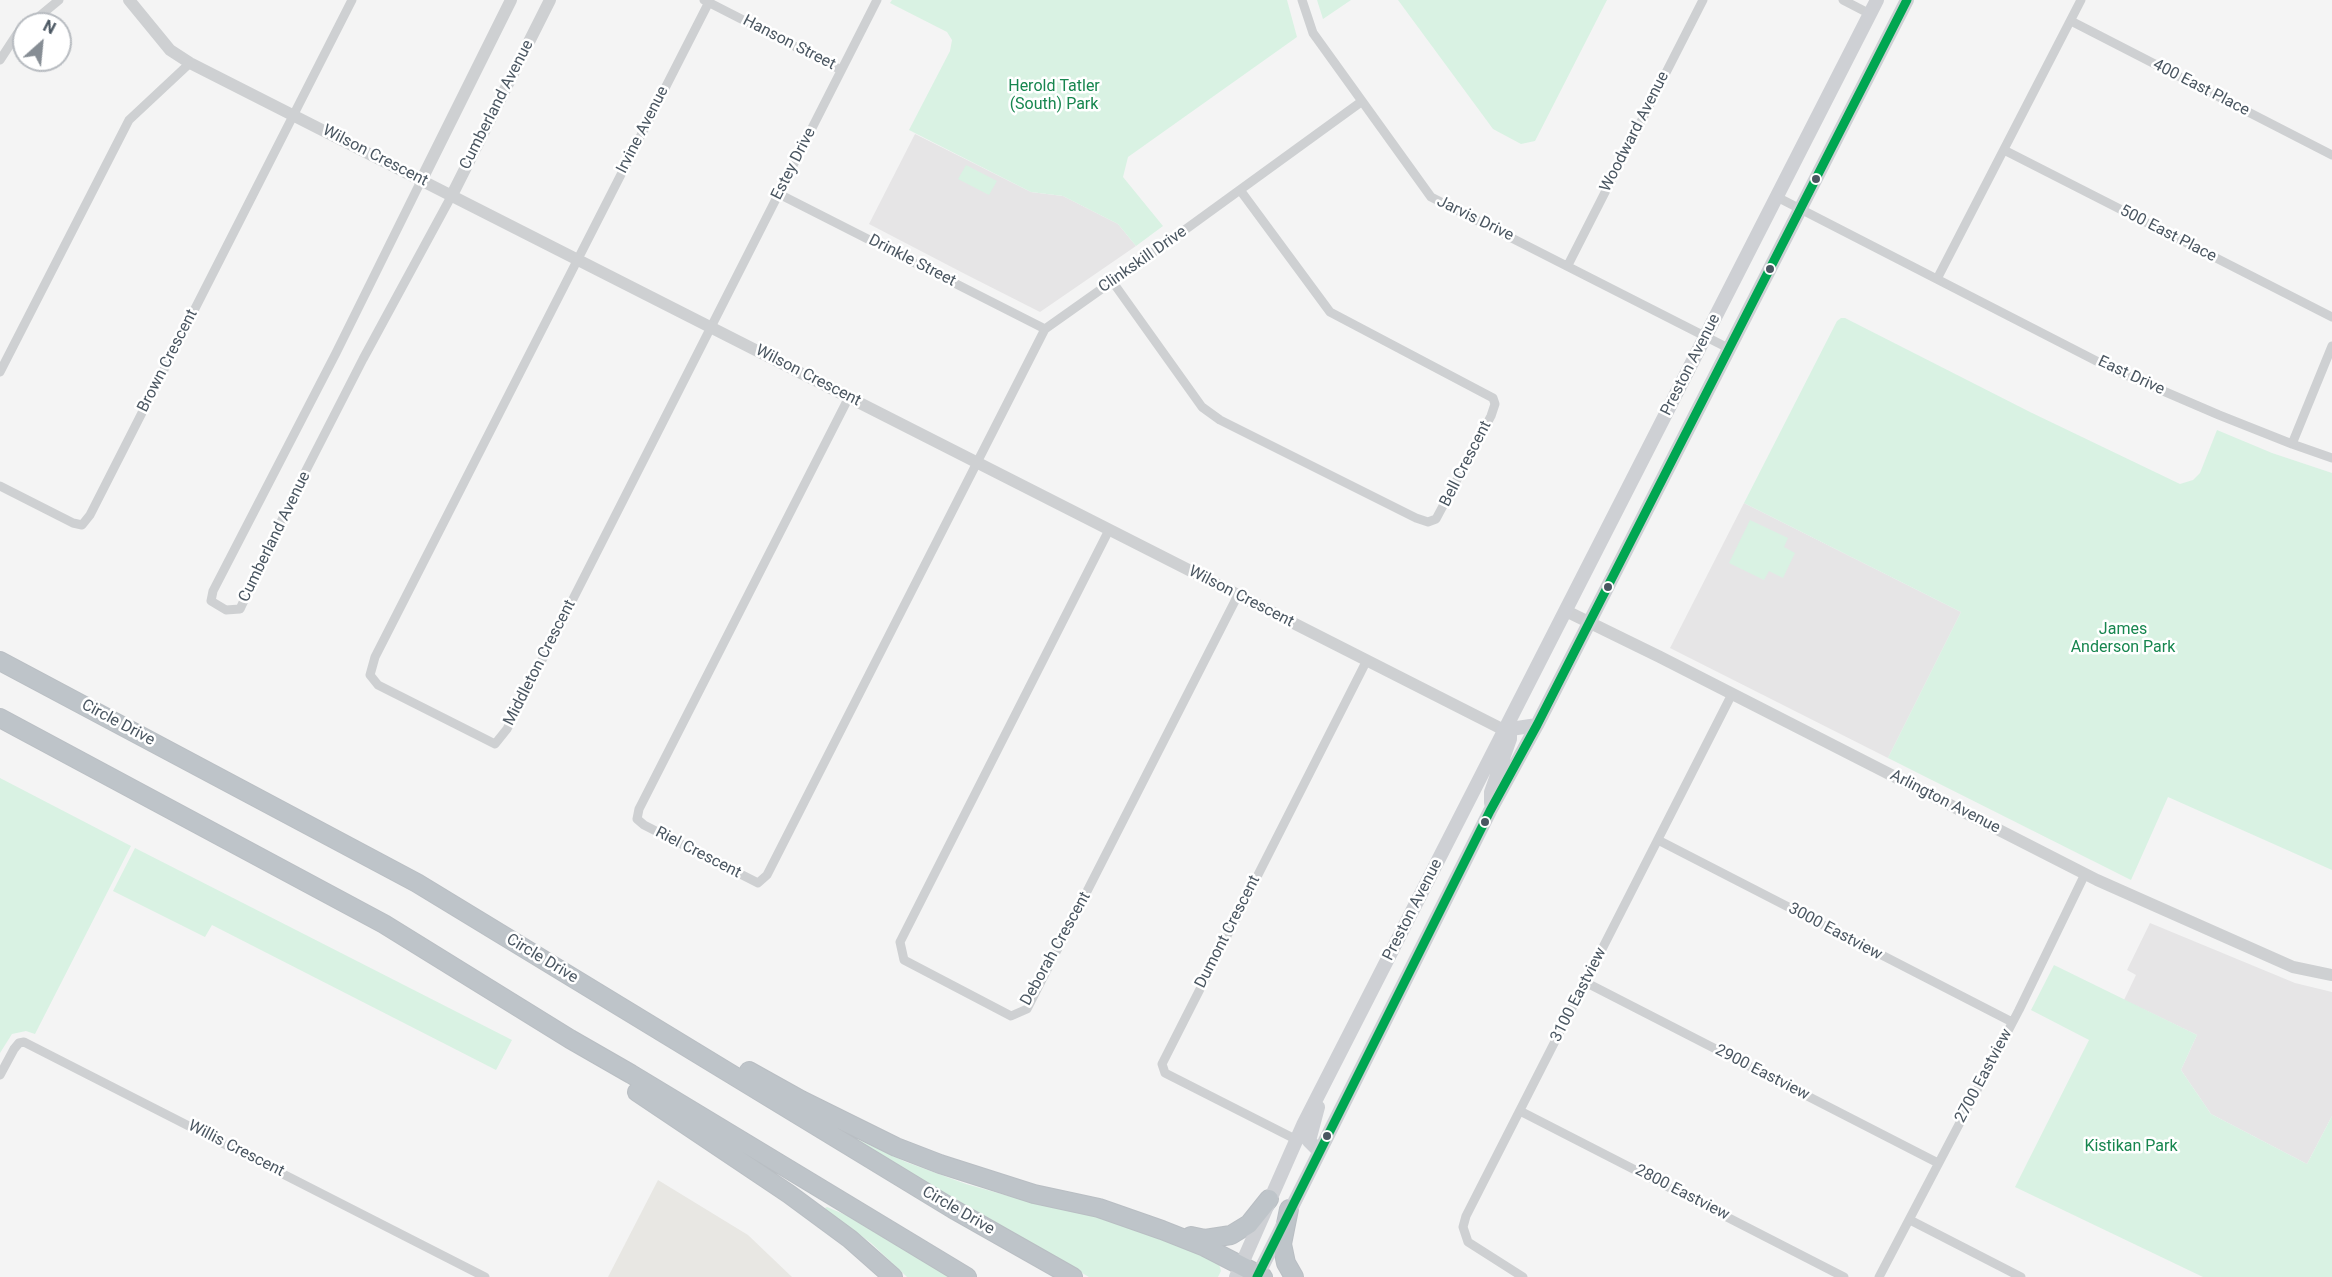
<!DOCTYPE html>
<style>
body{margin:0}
#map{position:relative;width:2332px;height:1277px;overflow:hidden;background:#f4f4f4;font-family:Roboto,sans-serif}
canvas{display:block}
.north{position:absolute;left:12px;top:12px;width:60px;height:60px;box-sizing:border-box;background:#fff;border:2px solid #b7bbc0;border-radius:50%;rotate:27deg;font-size:16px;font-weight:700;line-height:24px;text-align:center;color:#4a5661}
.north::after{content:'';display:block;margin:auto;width:21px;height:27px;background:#868d94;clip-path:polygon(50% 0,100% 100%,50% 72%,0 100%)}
</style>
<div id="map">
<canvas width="2332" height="1277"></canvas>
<div class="north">N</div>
</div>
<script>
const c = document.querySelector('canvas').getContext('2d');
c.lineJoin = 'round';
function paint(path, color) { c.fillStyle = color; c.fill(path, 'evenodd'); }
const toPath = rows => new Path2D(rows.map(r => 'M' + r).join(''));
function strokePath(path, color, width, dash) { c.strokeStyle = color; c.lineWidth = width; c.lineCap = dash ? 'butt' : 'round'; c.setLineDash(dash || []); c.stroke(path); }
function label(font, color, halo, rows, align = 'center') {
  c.font = font + ' Roboto,sans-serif'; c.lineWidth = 5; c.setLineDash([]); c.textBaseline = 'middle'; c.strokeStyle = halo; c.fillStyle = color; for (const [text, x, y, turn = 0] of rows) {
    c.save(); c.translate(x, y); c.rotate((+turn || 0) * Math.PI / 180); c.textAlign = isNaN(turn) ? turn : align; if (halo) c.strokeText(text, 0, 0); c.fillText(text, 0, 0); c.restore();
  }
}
paint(toPath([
 [658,1180,748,1235,792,1277,608,1277]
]), '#e8e7e3');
paint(toPath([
 [915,134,1031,192,1063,196,1118,224,1136,246,1040,312,965,274,869,224],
 [1744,503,1961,612,1888,758,1670,648],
 [2150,923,2295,983,2332,992,2332,1116,2307,1164,2211,1114,2181,1070,2197,1035,2124,1000,2136,975,2127,970]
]), '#e6e5e6');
paint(toPath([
 [892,0,1287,0,1297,37,1128,157,1123,177,1163,226,1136,246,1118,224,1063,196,1031,192,909,130,950,51,952,40,947,32,890,3],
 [1317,0,1351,0,1323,19],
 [1398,0,1607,0,1535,141,1521,144,1493,129],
 [966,165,997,181,989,195,958,179],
 [1841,318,1845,318,2030,412,2180,484,2193,480,2200,473,2217,430,2272,453,2332,473,2332,870,2168,797,2131,880,1888,758,1961,612,1744,503,1837,321],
 [1750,520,1788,538,1784,547,1795,553,1783,578,1769,571,1764,580,1729,563],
 [0,778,131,846,35,1034,26,1031,12,1034,0,1053],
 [135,848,512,1040,496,1070,212,925,205,937,113,891],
 [2054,965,2197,1035,2181,1070,2211,1114,2307,1164,2332,1116,2332,1277,2203,1277,2015,1187,2089,1040,2031,1010],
 [842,1132,906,1162,966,1184,1030,1202,1100,1216,1139,1227,1218,1261,1221,1271,1218,1277,1089,1277,875,1156],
 [827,1207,846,1215,949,1277,907,1277,871,1243,827,1211,825,1208]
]), '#d9f2e3');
const motorway = toPath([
 [0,661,417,883,953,1209,1073,1277],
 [0,718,384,924,570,1039,631,1074,967,1277],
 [749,1071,801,1100,896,1147,940,1164,1034,1194,1099,1208,1162,1230,1205,1247,1263,1277],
 [637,1092,789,1194,850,1239,893,1277],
 [1289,1209,1282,1244,1286,1263,1294,1277],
 [1191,1236,1205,1239,1231,1235,1249,1224,1269,1199]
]);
strokePath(motorway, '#b9bec3', 20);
strokePath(toPath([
 [704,0,841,70],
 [710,0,375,657,370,675,378,685,495,744,507,729,877,0],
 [1302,0,1313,33,1431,197,1730,349],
 [1843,0,1870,14],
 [2071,21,2332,155],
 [30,24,59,0],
 [0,60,17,34,24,29],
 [2004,150,2332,317],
 [422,179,336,353,213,591,211,601,226,610,240,609,297,488,363,359,452,195],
 [779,194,1045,329],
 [1777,197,2112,369,2219,415,2292,444,2332,458],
 [1568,265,1703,0],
 [1937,279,2081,0],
 [1112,281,1202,407,1220,420,1416,518,1428,522,1436,519,1491,416,1495,404,1493,398,1330,312,1240,190],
 [0,372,129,120,190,63],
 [849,397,639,809,637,819,644,825,758,883,767,875,1045,329,1175,237,1361,102],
 [2292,444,2332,346],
 [0,486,73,523,82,525,90,515,352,0],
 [1109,530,900,942,904,960,1011,1016,1027,1009,1238,595],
 [1658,840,2012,1022],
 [1585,982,1938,1163],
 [0,1075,14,1049,19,1043,24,1042,485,1277],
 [1520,1111,1844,1277],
 [1297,1140,1165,1073,1162,1064,1367,660],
 [1910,1220,2021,1277],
 [1523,1277,1468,1242,1463,1227,1466,1216,1732,694],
 [1879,1277,2019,1010,2085,874]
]), '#ced0d2', 9);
strokePath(toPath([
 [129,0,170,50,190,63,1504,730],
 [422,179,511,0],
 [452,195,550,0],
 [1566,611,1660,657,2097,880,2293,967,2332,975]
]), '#ced0d2', 12);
strokePath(toPath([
 [1504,730,1537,725],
 [1491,803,1491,792,1510,739,1510,735,1504,730],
 [1318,1107,1309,1141,1319,1151],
 [1236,1277,1303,1125,1877,0],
 [1257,1277,1490,811,1537,725,1907,0]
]), '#ced0d4', 14);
strokePath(motorway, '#bec4c9', 18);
strokePath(toPath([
 [1257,1277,1490,811,1537,725,1907,0]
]), '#00a651', 9);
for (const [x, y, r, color] of [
 [1816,179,5,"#4a5661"],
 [1770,269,5,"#4a5661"],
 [1608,587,5,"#4a5661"],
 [1485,822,5,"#4a5661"],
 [1327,1136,5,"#4a5661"]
]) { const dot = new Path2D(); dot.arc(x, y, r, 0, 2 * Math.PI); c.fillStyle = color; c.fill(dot); strokePath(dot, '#fff', 2); }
label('16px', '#4a5661', '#fff', [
 ["Hanson Street",789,43,27],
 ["400 East Place",2201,88,27],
 ["Cumberland Avenue",497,105,-63],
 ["Irvine Avenue",643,130,-63],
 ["Woodward Avenue",1635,132,-63],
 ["Wilson Crescent",375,156,27],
 ["Estey Drive",794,164,-63],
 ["Jarvis Drive",1475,219,26],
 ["500 East Place",2168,234,27],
 ["Clinkskill Drive",1143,260,-35],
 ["Drinkle Street",912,261,27],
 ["Brown Crescent",168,361,-63],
 ["Preston Avenue",1691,365,-63],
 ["Wilson Crescent",808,376,27],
 ["East Drive",2131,376,25],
 ["Bell Crescent",1466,464,-63],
 ["Cumberland Avenue",275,537,-64],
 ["Wilson Crescent",1241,597,27],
 ["Middleton Crescent",540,663,-63],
 ["Circle Drive",118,723,28],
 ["Arlington Avenue",1945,802,27],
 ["Riel Crescent",698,853,27],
 ["Preston Avenue",1413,910,-63],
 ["Dumont Crescent",1228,932,-63],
 ["3000 Eastview",1835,932,28],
 ["Deborah Crescent",1056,949,-61],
 ["Circle Drive",542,959,31],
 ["3100 Eastview",1579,995,-63],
 ["2900 Eastview",1762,1073,27],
 ["2700 Eastview",1984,1076,-62],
 ["Willis Crescent",236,1149,27],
 ["2800 Eastview",1682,1193,27],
 ["Circle Drive",958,1211,30]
]);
label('16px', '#17864f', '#fff', [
 ["Herold Tatler",1054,87],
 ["(South) Park",1054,105],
 ["James",2123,630],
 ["Anderson Park",2123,648],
 ["Kistikan Park",2131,1147]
]);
</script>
